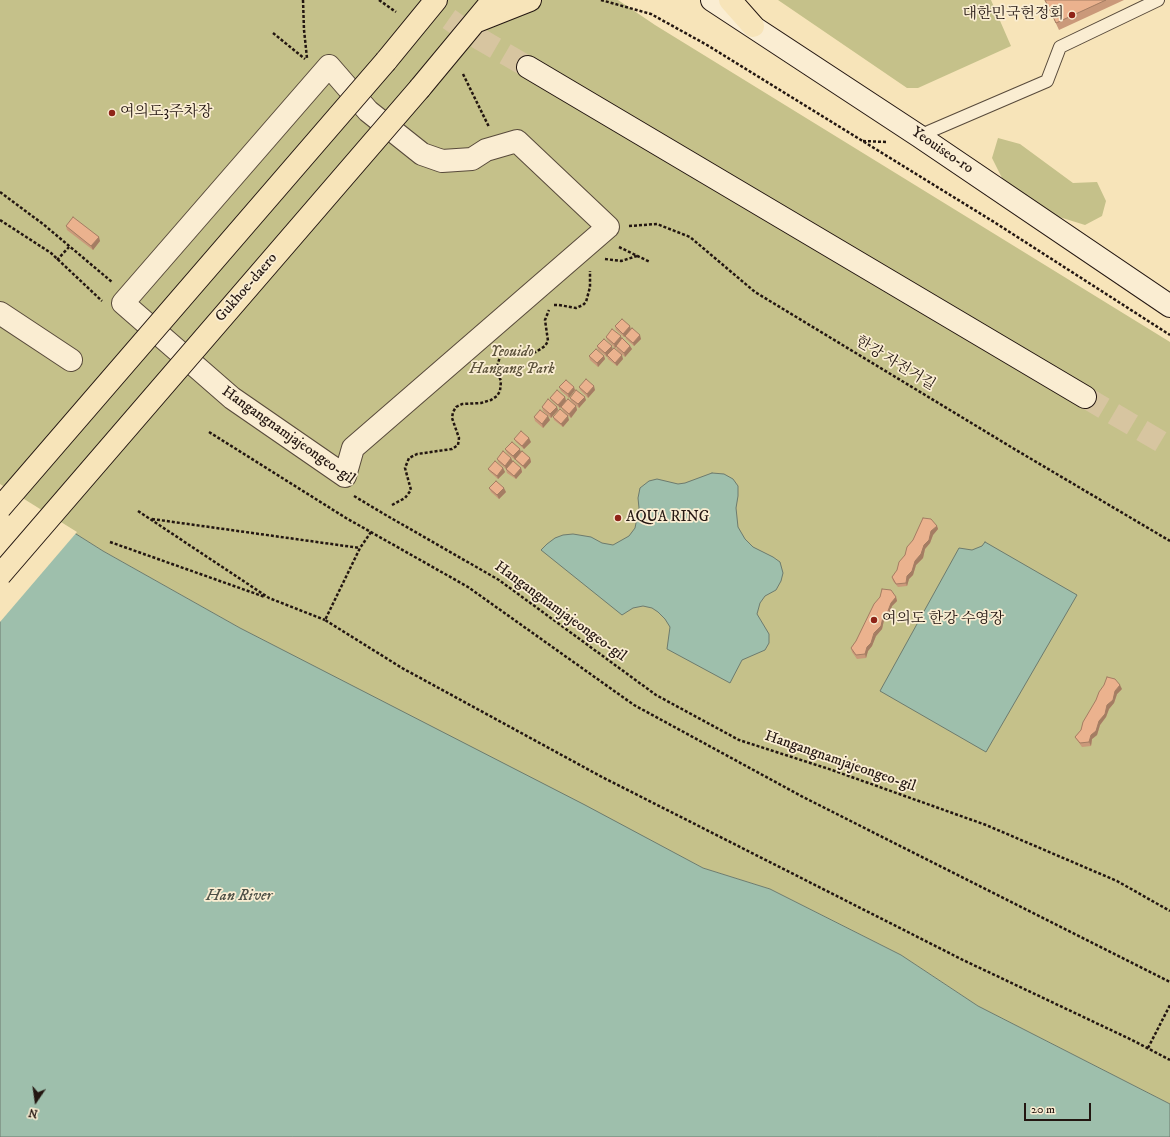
<!DOCTYPE html>
<meta charset="utf-8">
<style>
body{margin:0}
#map{position:relative;width:1170px;height:1137px;overflow:hidden;background:#f7e4b9;font-family:"IM FELL DW Pica",serif}
canvas{display:block}
.north{position:absolute;left:16px;top:1081px;width:40px;height:40px;-webkit-text-stroke:3px #faedd2;paint-order:stroke;rotate:193deg;font-size:11px;font-weight:700;line-height:16px;text-align:center;color:#231611}
.north::after{content:'';display:block;margin:auto;width:14px;height:18px;background:#231611;clip-path:polygon(50% 0,100% 100%,50% 72%,0 100%)}
.scale{position:absolute;left:1024px;top:1103px;width:67px;height:18px;box-sizing:border-box;border:2px solid #231611;border-top:0;padding-left:5px;font-size:12px;line-height:14px;white-space:nowrap;color:#231611;-webkit-text-stroke:3px #faedd2;paint-order:stroke}
</style>
<div id="map">
<canvas width="1170" height="1137"></canvas>
<div class="north">N</div>
<div class="scale">20 m</div>
</div>
<script>
const c = document.querySelector('canvas').getContext('2d');
c.lineJoin = 'round';
function paint(path, color) { c.fillStyle = color; c.fill(path, 'evenodd'); }
const toPath = rows => new Path2D(rows.map(r => 'M' + r).join(''));
function strokePath(path, color, width, dash) { c.strokeStyle = color; c.lineWidth = width; c.lineCap = dash ? 'butt' : 'round'; c.setLineDash(dash || []); c.stroke(path); }
function label(font, color, halo, rows, align = 'center') {
  c.font = font + ' "IM FELL DW Pica","Noto Serif KR",serif'; c.lineWidth = 3.5; c.setLineDash([]); c.textBaseline = 'middle'; c.strokeStyle = halo; c.fillStyle = color; for (const [text, x, y, turn = 0] of rows) {
    c.save(); c.translate(x, y); c.rotate((+turn || 0) * Math.PI / 180); c.textAlign = isNaN(turn) ? turn : align; if (halo) c.strokeText(text, 0, 0); c.fillText(text, 0, 0); c.restore();
  }
}
paint(toPath([
 [0,0,618,0,655,25,1170,342,1170,1104,978,1006,901,955,770,889,703,868,240,628,103,551,0,486],
 [778,0,991,0,1011,46,918,88,907,88],
 [998,138,1020,144,1073,183,1097,182,1106,201,1102,216,1085,225,1053,215,1004,182,992,158]
]), '#c5c18a');
const water = toPath([
 [712,473,724,474,733,479,738,486,738,496,736,508,738,527,745,539,753,547,773,557,780,562,783,573,781,581,776,590,765,596,760,603,757,614,769,634,769,643,765,650,742,660,730,683,667,649,670,627,665,619,658,612,652,608,643,606,633,608,622,615,541,550,547,544,555,538,563,535,573,534,591,537,602,543,613,545,629,536,635,528,639,508,638,498,640,488,649,481,657,479,678,484,685,483,712,473],
 [0,486,103,551,240,628,585,805,703,868,770,889,901,955,978,1006,1170,1104,1170,1137,0,1137,0,486],
 [985,542,1077,595,986,752,880,691,959,548,972,550,982,546,985,542]
]);
paint(water, '#9ebfac');
strokePath(water, '#6d7b6e', 1);
paint(toPath([
 [0,484,77,532,0,622]
]), '#f7e4b9');
strokePath(toPath([
 [422,0,466,31,528,67],
 [1085,397,1170,447]
]), '#d7c5a0', 22, [22, 11]);
const lane = toPath([
 [919,136,1047,81,1060,47,1158,0]
]);
const street = toPath([
 [329,66,368,111,422,154,442,161,472,159,486,150,517,141,608,227,353,448,345,476,232,398,123,303,329,66],
 [0,313,71,360]
]);
const secondary = toPath([
 [712,0,919,136,1170,306],
 [528,67,1085,397]
]);
const primary = toPath([
 [730,0,753,26],
 [477,21,530,0],
 [386,61,436,0],
 [420,88,493,0]
]);
strokePath(lane, '#584a3b', 14);
strokePath(street, '#584a3b', 24);
strokePath(secondary, '#231611', 24);
strokePath(primary, '#231611', 24);
strokePath(toPath([
 [303,0,304,30,307,58],
 [379,0,396,12],
 [601,0,651,14,707,45,994,222,1170,335],
 [273,33,305,59],
 [463,74,489,127],
 [863,141,886,142],
 [0,192,43,224,112,282],
 [0,220,51,253,102,301],
 [629,226,657,224,690,237,755,292,1016,450,1170,541],
 [619,247,650,262],
 [605,259,621,261,637,256],
 [57,260,69,247],
 [554,305,559,305,576,308,583,305,586,302,590,287,590,271],
 [209,432,346,518,468,587,634,705,803,797,1170,982],
 [354,496,384,514,499,580,656,695,739,740,832,770,986,825,1117,881,1170,911],
 [392,505,405,498,411,490,405,468,409,458,417,454,452,449,458,445,459,438,452,418,453,412,456,407,462,404,481,403,491,400,497,396,500,391,501,381,496,369,500,357,504,353,527,354,536,352,545,346,548,341,545,320,549,310],
 [138,511,269,598,325,620],
 [152,519,360,548],
 [371,532,360,548,325,620,402,668,602,777,963,960,1132,1040,1170,1060],
 [110,542,265,597],
 [1148,1048,1170,1005]
]), '#231611', 2.5, [3, 2]);
strokePath(lane, '#faedd2', 12);
strokePath(street, '#faedd2', 22);
strokePath(secondary, '#faedd2', 22);
strokePath(primary, '#f7e4b9', 22);
const primaryBridge = toPath([
 [0,508,386,61],
 [0,575,420,88]
]);
strokePath(primaryBridge, '#231611', 24, []);
strokePath(primaryBridge, '#f7e4b9', 22);
paint(toPath([
 [1045,0,1124,0,1059,30],
 [66,226,100,241,93,250,67,230],
 [615,326,631,329,641,339,634,346,626,339,625,336,624,337,616,330],
 [606,337,621,339,630,346,632,349,625,357,617,350,616,347,615,348,607,340],
 [597,346,613,349,623,359,617,366,608,359,607,356,607,357,598,350],
 [589,356,604,356,605,359,598,367,590,360],
 [559,387,575,390,569,398,561,391],
 [579,387,595,390,588,398,580,390],
 [565,397,566,401,560,408,552,401,550,398],
 [570,398,586,400,579,408,571,401],
 [576,406,577,410,571,418,563,411,561,407],
 [542,407,557,407,558,410,551,418,543,411],
 [534,417,550,420,543,428,535,421],
 [553,417,569,420,563,427,554,420],
 [514,439,531,442,524,449,516,442],
 [505,449,521,452,530,458,531,462,525,469,517,462,515,459,515,460,507,453],
 [511,458,513,462,521,468,522,472,516,479,507,473,506,469,498,462,497,459],
 [503,468,505,472,498,479,490,472,488,469],
 [489,488,506,492,499,499,491,492],
 [937,526,938,529,933,535,930,543,925,549,923,558,916,565,913,575,909,579,907,586,898,587,893,581,892,577],
 [896,597,897,601,892,606,889,615,884,620,882,629,876,636,872,646,868,651,866,658,857,659,852,652,851,648,856,641],
 [1122,689,1117,694,1114,703,1109,709,1106,717,1100,725,1097,735,1092,739,1091,746,1082,747,1077,740,1075,737,1081,730,1096,700]
]), '#ca997a');
paint(toPath([
 [99,237,100,241,93,250,91,246],
 [630,326,631,330,624,337,623,334],
 [640,335,641,339,634,346,633,343],
 [621,336,622,340,615,348,614,344],
 [612,346,613,350,607,357,605,353],
 [630,346,632,349,625,357,624,353],
 [622,355,623,359,617,366,615,363],
 [604,356,605,359,598,367,597,363],
 [594,386,595,390,588,398,587,394],
 [574,387,575,390,569,398,568,394],
 [565,397,566,401,560,408,558,405],
 [585,397,586,400,579,408,578,404],
 [576,406,577,410,571,418,569,414],
 [557,407,558,410,551,418,550,414],
 [548,416,550,420,543,428,542,424],
 [568,416,569,420,563,427,561,424],
 [529,438,531,442,524,449,522,446],
 [520,449,521,452,515,460,513,456],
 [511,458,513,462,506,469,505,466],
 [530,458,531,462,525,469,523,466],
 [503,468,505,472,498,479,497,476],
 [521,468,522,472,516,479,514,476],
 [504,488,506,492,499,499,497,495],
 [937,526,938,529,933,535,930,543,925,549,923,558,916,565,913,575,909,579,907,586,906,583,907,576,931,531],
 [896,597,897,601,892,606,889,615,884,620,882,629,876,636,872,646,868,651,866,658,865,654,867,647,891,603],
 [1120,685,1122,689,1117,694,1114,703,1109,709,1106,717,1100,725,1097,735,1092,739,1091,746,1089,742,1091,735,1115,691]
]), '#a47d63');
const building = toPath([
 [1045,0,1106,0,1056,23,1045,0],
 [73,217,99,237,91,246,66,226,73,217],
 [622,319,630,326,623,334,615,326,622,319],
 [632,328,640,335,633,343,625,336,632,328],
 [612,329,621,336,614,344,606,337,612,329],
 [622,338,630,346,624,353,616,346,622,338],
 [604,339,612,346,605,353,597,346,604,339],
 [614,348,622,355,615,363,607,355,614,348],
 [596,349,604,356,597,363,589,356,596,349],
 [586,379,594,386,587,394,579,387,586,379],
 [566,380,574,387,568,394,559,387,566,380],
 [557,390,565,397,558,405,550,398,557,390],
 [576,390,585,397,578,404,570,398,576,390],
 [548,399,557,407,550,414,542,407,548,399],
 [568,399,576,406,569,414,561,407,568,399],
 [560,409,568,416,561,424,553,417,560,409],
 [540,410,548,416,542,424,534,417,540,410],
 [521,431,529,438,522,446,514,439,521,431],
 [512,442,520,449,513,456,505,449,512,442],
 [503,451,511,458,505,466,497,459,503,451],
 [522,451,530,458,523,466,515,459,522,451],
 [495,461,503,468,497,476,488,469,495,461],
 [513,461,521,468,514,476,506,469,513,461],
 [496,481,504,488,497,495,489,488,496,481],
 [923,518,931,519,937,526,931,531,929,540,924,545,921,554,915,561,912,571,907,576,906,583,896,584,892,577,897,570,899,562,905,555,907,547,913,540,923,518],
 [882,589,891,590,896,597,891,603,888,611,883,617,881,626,874,633,871,643,867,647,865,654,856,655,851,648,856,641,874,604,880,597,882,589],
 [1107,677,1115,679,1120,685,1115,691,1113,700,1107,705,1105,714,1099,721,1096,731,1091,735,1089,742,1080,743,1075,737,1081,730,1083,722,1096,700,1099,692,1104,685,1107,677]
]);
paint(building, '#ebb28e');
strokePath(building, '#a47d63', 1);
for (const [x, y, r, color] of [
 [1072,15,4,"#8f2418"],
 [112,113,4,"#8f2418"],
 [618,518,4,"#8f2418"],
 [874,620,4,"#8f2418"]
]) { const dot = new Path2D(); dot.arc(x, y, r, 0, 2 * Math.PI); c.fillStyle = color; c.fill(dot); strokePath(dot, '#faedd2', 1.5); }
label('15px', '#231611', '#faedd2', [
 ["대한민국헌정회",1064,15,"right"],
 ["여의도3주차장",120,113],
 ["AQUA RING",626,518],
 ["여의도 한강 수영장",882,620]
], 'left');
label('15px', '#231611', '#faedd2', [
 ["Yeouiseo-ro",942,151,34],
 ["Gukhoe-daero",247,288,-49],
 ["한강 자전거길",895,364,31],
 ["Hangangnamjajeongeo-gil",288,436,35],
 ["Hangangnamjajeongeo-gil",560,612,36],
 ["Hangangnamjajeongeo-gil",840,762,19]
]);
label('italic 15px', '#5c523b', '#faedd2', [
 ["Yeouido",512,353],
 ["Hangang Park",512,370]
]);
label('italic 16px', '#4e5147', '#faedd2', [
 ["Han River",239,897]
]);
</script>
